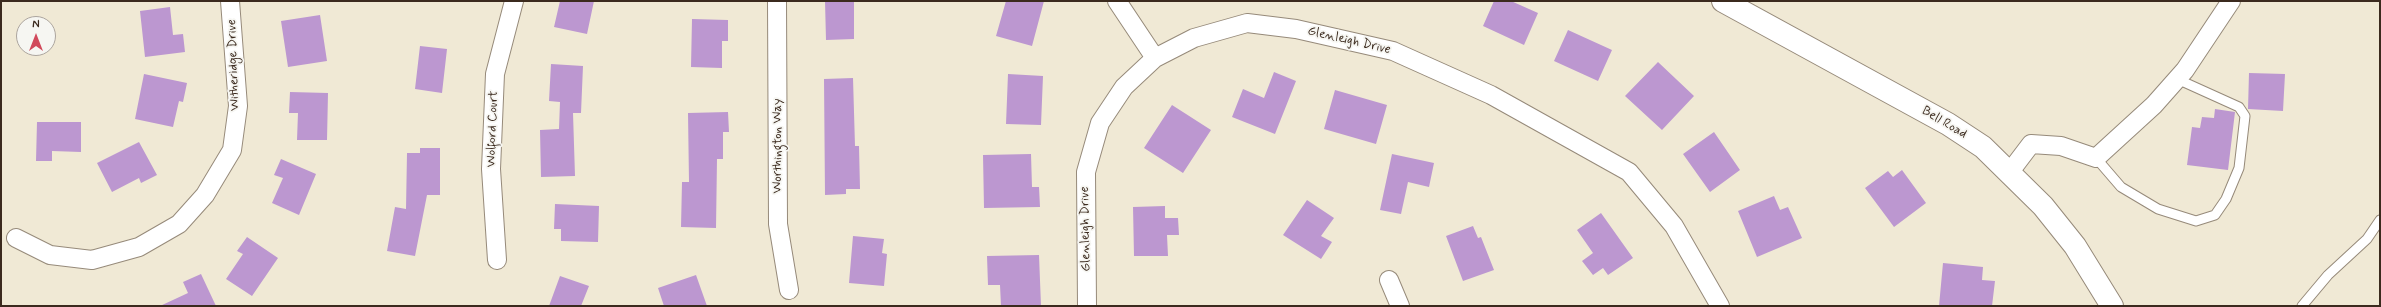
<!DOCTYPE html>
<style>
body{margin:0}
#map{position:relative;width:2381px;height:307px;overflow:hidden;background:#f0e9d5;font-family:Mynerve,sans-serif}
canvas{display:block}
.frame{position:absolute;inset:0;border:2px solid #3b2a1e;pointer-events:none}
.north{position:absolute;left:16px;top:16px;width:40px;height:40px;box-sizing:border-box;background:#f6f6f2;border:1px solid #aba49d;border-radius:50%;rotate:0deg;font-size:11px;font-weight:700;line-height:16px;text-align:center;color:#3b2a1e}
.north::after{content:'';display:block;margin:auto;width:14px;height:18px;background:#d1495b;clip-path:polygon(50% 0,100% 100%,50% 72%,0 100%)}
</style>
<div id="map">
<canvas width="2381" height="307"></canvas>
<div class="frame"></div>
<div class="north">N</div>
</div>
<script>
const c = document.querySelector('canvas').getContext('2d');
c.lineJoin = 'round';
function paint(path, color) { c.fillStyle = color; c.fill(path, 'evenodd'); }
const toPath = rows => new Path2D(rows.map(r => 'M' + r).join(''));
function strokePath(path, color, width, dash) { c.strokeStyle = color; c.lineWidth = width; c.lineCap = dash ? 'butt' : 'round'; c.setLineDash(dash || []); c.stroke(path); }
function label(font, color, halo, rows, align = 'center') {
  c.font = font + ' Mynerve,sans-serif'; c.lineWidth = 3.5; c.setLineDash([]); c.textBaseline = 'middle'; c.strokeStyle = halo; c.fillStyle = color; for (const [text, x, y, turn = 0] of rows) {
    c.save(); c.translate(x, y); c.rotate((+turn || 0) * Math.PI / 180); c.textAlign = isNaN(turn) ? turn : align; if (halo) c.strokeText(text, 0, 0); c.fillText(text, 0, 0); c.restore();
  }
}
paint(toPath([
 [560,1,594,1,587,34,554,27],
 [825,1,854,1,854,39,826,40],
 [1006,1,1044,1,1032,46,996,36],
 [1494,1,1511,1,1538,13,1524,45,1483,26],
 [170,7,173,35,183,34,185,52,145,57,140,11],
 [320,15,327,61,288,67,281,21],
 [692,19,728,20,728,41,722,41,722,68,691,67],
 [1568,30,1612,50,1598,81,1554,61],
 [420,46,447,49,442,93,415,89],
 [1658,62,1694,96,1662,130,1625,96],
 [551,64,583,66,581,113,573,113,575,176,541,177,540,130,559,129,560,102,549,101],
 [1274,72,1296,81,1275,134,1232,117,1243,89,1264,98],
 [2249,73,2285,74,2283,111,2248,109],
 [144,74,187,83,183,102,179,101,173,127,135,119],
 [1008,74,1043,76,1041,125,1006,124],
 [853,78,855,146,859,146,860,189,846,189,846,194,825,195,824,79],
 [1335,90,1387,105,1376,144,1324,129],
 [290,92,328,93,327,140,297,140,298,113,289,113],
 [1172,105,1211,130,1183,173,1144,148],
 [2215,109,2235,112,2228,170,2187,165,2192,127,2200,128,2202,117,2214,118],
 [728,112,729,132,723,132,723,159,717,159,716,228,681,227,682,182,689,182,688,113],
 [37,122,81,122,81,152,52,151,52,161,36,161],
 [1714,132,1740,170,1710,192,1683,154],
 [139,142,157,175,141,183,139,178,112,192,97,163],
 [420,148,440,148,440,195,427,195,415,256,387,251,395,207,406,209,407,153,420,153],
 [1031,154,1032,187,1039,187,1040,207,984,208,983,155],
 [1392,154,1434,163,1429,187,1408,182,1401,214,1380,210],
 [281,159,316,174,299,215,272,203,283,178,274,175],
 [1902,170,1926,203,1894,227,1865,188,1888,171,1893,177],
 [1774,196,1780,210,1788,207,1802,238,1757,257,1738,211],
 [1307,200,1334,218,1321,236,1332,242,1321,259,1283,235],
 [555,204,599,206,598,242,561,241,561,229,554,229],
 [1165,206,1165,218,1178,218,1179,235,1167,235,1168,256,1134,256,1133,207],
 [1601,213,1633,258,1608,275,1603,268,1593,275,1582,261,1593,253,1577,230],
 [1473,226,1478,238,1481,237,1494,270,1463,281,1446,236],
 [853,236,884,239,882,253,887,254,884,286,849,283],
 [247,237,278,258,252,296,226,279,243,254,237,251],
 [1039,255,1041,306,1001,306,1000,285,988,285,987,256],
 [1943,263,1983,267,1982,280,1995,281,1992,306,1939,306],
 [201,274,216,306,160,306,188,293,183,282],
 [696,275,707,306,664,306,658,288],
 [560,276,589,286,581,306,549,306]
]), '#bc97d0');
const service = toPath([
 [2096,158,2121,187,2158,209,2196,221,2215,215,2226,199,2239,168,2245,116,2239,107,2177,79],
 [2302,306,2328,275,2367,239,2380,220]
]);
const minor = toPath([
 [777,1,778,224,789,290],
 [1117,1,1155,58],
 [2009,173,2031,144,2061,146,2096,158,2154,105,2185,70,2231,1],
 [16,238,50,255,92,260,139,247,179,224,205,195,232,150,238,106,230,1],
 [497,260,491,169,495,74,514,1],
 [1389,280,1400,306],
 [1087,306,1086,172,1100,123,1124,87,1155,58,1194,38,1247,23,1296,29,1393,51,1491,95,1629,172,1674,226,1720,306]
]);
const tertiary = toPath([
 [1723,1,1948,124,1983,147,2043,206,2075,246,2112,306]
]);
strokePath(service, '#968a7a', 11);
strokePath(minor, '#968a7a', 20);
strokePath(tertiary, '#968a7a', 24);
strokePath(service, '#fff', 9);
strokePath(minor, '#fff', 18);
strokePath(tertiary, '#fff', 22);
label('13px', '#3b2a1e', '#f6f6f2', [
 ["Glenleigh Drive",1349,41,13],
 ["Witheridge Drive",234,65,-92],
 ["Bell Road",1944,123,31],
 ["Wolford Court",493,129,-88],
 ["Worthington Way",778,146,-90],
 ["Glenleigh Drive",1086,229,-91]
]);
</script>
